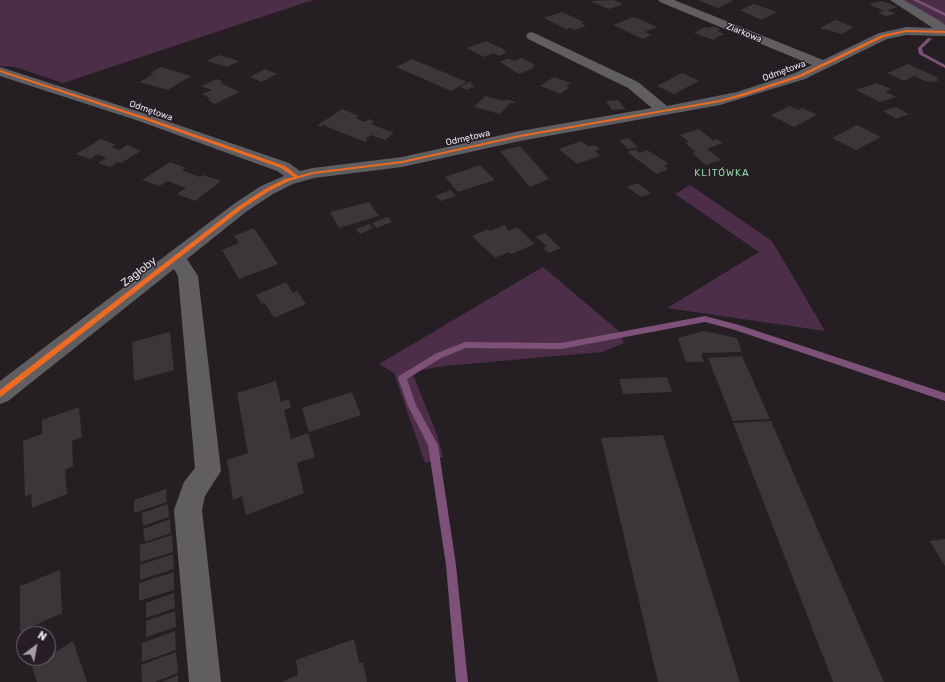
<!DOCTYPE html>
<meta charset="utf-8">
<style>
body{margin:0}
#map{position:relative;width:945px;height:682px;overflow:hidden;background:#251f24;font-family:Rubik,sans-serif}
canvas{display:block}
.north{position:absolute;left:16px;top:626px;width:40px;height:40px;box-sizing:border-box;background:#271d25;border:1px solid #756c73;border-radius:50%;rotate:32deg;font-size:11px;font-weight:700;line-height:16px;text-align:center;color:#eae3e9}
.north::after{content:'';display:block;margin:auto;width:14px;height:18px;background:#a59ea4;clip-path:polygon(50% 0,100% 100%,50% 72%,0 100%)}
</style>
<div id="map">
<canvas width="945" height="682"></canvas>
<div class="north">N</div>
</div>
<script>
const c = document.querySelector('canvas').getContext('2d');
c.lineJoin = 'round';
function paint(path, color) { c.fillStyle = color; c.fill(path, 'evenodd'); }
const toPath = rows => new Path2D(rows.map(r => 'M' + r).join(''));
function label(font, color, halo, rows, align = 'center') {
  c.font = font + ' Rubik,sans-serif'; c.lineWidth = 3; c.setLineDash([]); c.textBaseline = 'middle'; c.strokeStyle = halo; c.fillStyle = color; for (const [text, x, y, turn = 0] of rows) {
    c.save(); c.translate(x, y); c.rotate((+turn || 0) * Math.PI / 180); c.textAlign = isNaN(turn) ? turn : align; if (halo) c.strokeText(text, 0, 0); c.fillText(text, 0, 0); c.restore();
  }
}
paint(toPath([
 [0,0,313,0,63,83,15,67,0,66],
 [900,0,945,0,945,27],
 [690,185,772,241,825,331,667,308,759,252,675,194],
 [543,267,619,331,624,343,602,352,444,366,412,372,437,435,443,457,425,463,394,373,379,364]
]), '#4c2e48');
paint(toPath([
 [913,0,918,0,945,13,945,16,913,0],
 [928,38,932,39,922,48,923,53,945,65,945,68,919,54,918,48,928,38],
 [705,316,739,325,945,393,945,401,735,330,705,322,561,349,466,348,441,358,407,379,416,405,438,445,456,565,468,682,456,682,446,565,428,445,408,406,398,378,399,376,435,354,465,342,561,343,705,316]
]), '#7d5178');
paint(toPath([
 [614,0,623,4,609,9,590,1],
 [698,0,731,0,733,1,718,8],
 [882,1,898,7,888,10,896,14,885,16,878,12,884,11,869,4],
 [754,4,777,12,761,20,740,10],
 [562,12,584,22,581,23,586,26,575,30,570,28,566,29,544,18],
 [634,17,658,27,645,32,651,35,643,39,613,25],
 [835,20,854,27,842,34,820,28],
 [713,26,721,30,717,31,724,34,713,40,694,33,705,27,709,28],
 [486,41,503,49,507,52,499,56,494,53,484,57,467,48],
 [219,55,239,61,227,67,207,61],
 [509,58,514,61,522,58,535,65,532,67,534,68,519,74,500,62],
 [412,59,467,82,451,91,396,67],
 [908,64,939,78,937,79,938,81,928,82,914,76,904,81,887,73],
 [161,67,174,71,191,76,168,90,139,82,154,74,150,73],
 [265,69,277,74,261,82,250,77],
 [682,73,699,81,674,94,657,86],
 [554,77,571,83,566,86,569,88,560,94,540,86],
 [217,79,223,82,221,83,239,92,215,104,208,100,209,98,202,94,212,90,201,86],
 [470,82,473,83,470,84,475,86,467,90,460,87],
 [877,83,891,89,886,92,896,97,880,102,856,90],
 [485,96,505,101,506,99,515,102,514,103,510,103,500,114,474,107],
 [618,100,625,109,612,110,606,101],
 [790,106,798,110,803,108,817,115,794,127,771,115],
 [896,107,909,114,896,119,883,111],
 [342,109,359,116,355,118,365,122,369,119,375,122,371,124,394,133,385,140,371,135,366,139,368,140,365,142,323,125,320,127,318,125],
 [857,125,881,137,856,150,832,138],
 [699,129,713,140,717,139,723,143,707,149,721,160,706,165,692,153,696,152,685,143,689,142,680,135],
 [628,138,638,147,628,149,619,140],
 [101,139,116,145,112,147,120,150,127,145,141,151,121,163,118,162,110,167,98,163,106,158,98,154,90,159,76,154],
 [581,141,589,147,594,145,600,149,595,151,600,156,577,164,559,149],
 [520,146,543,172,549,179,530,187,500,151],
 [635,149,640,153,647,150,652,153,669,164,664,166,668,169,657,174,627,152],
 [170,162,186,168,182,170,200,177,204,175,221,181,195,201,177,194,186,188,168,181,159,186,142,180],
 [480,165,495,180,458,192,445,177],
 [637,183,651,193,641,197,627,187],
 [450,190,456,196,441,201,435,196],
 [369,202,379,216,339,228,330,212],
 [388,217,392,222,376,228,372,223],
 [369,224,373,228,360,234,356,229],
 [504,225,509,231,517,227,535,244,511,254,508,252,495,258,472,236,488,229,490,231],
 [254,228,278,264,239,279,222,250,239,243,234,236],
 [545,233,555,243,561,248,549,253,543,248,547,246,536,237],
 [286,282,293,293,297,291,306,304,274,318,265,303,262,304,256,295],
 [704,331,737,338,742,352,701,353,704,362,686,362,678,338],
 [170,332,174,370,134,381,132,342],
 [742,356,770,419,733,421,708,358],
 [667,377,672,392,623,394,619,379],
 [276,381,281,402,289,399,291,408,284,410,291,439,308,433,315,457,297,463,304,493,246,515,242,496,233,500,227,460,248,453,237,393],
 [352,392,361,415,309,432,302,408],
 [79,407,82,437,72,441,73,466,65,470,67,494,32,508,31,494,25,496,23,441,42,434,42,420],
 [771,421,824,544,884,682,833,682,733,423],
 [663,435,740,682,658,682,601,438],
 [166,489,167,502,134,513,134,500],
 [168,504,169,517,143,526,142,513],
 [170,519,171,533,145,542,143,529],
 [172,535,173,552,140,562,140,545],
 [945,539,945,566,930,541],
 [173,554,174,569,140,580,140,565],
 [60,570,62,613,20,632,20,586],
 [174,572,174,590,139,601,139,583],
 [174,593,175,608,146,618,146,603],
 [175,611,176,627,146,637,146,621],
 [175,631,176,650,142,662,142,643],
 [354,639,359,663,363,662,367,682,281,682,298,675,296,660],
 [73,641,87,682,37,682,32,667],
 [176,652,178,673,155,682,142,682,141,665],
 [178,675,178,682,161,682]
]), '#3a363a');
paint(toPath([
 [658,0,674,0,823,60,879,33,906,27,933,28,890,0,904,0,940,21,945,25,945,36,906,35,887,39,805,79,720,105,520,141,402,167,314,178,293,184,273,194,247,211,187,259,198,276,221,471,205,496,202,510,221,682,189,682,174,510,184,482,195,468,178,276,174,269,8,401,0,404,0,381,235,203,261,186,284,176,277,171,139,121,0,76,0,67,149,115,289,163,300,171,313,168,402,157,520,131,652,108,628,88,528,39,526,36,528,33,532,32,638,82,667,106,737,92,795,73,812,65,660,2,658,0]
]), '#605e60');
paint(toPath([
 [906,30,945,31,945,33,906,32,884,37,801,77,743,96,720,102,520,137,402,163,313,174,289,181,269,191,243,208,2,396,0,397,0,390,239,206,265,189,285,179,294,177,281,168,143,119,0,72,0,70,145,117,285,166,298,176,313,172,402,161,520,135,720,100,741,94,799,75,882,35,906,30]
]), '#ed6a23');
label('9px', '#eae3e9', '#271d25', [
 ["Ziarkowa",744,33,22],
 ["Odmętowa",784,71,-20],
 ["Odmętowa",151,111,19],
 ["Odmętowa",468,138,-13]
]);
c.letterSpacing = '1px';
label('10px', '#93d7a4', '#271d25', [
 ["KLITÓWKA",722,173]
]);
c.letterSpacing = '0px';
label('11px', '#eae3e9', '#271d25', [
 ["Zagłoby",139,272,-38]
]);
</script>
